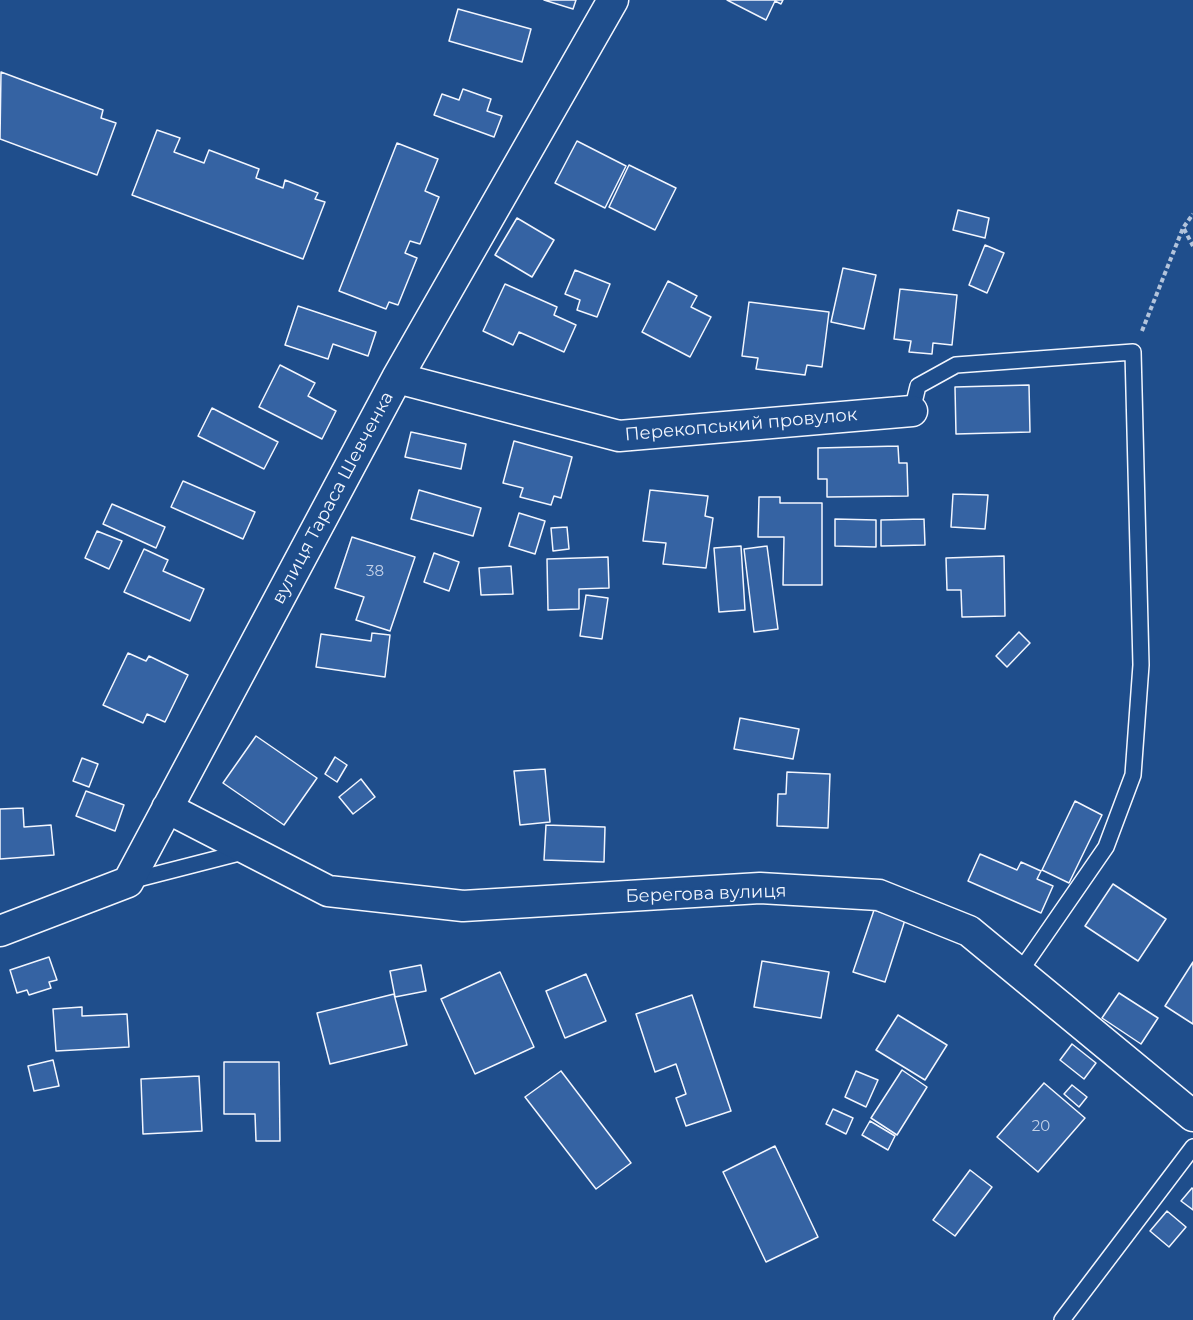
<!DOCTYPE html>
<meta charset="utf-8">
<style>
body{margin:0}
canvas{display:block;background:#1f4e8c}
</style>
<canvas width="1193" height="1320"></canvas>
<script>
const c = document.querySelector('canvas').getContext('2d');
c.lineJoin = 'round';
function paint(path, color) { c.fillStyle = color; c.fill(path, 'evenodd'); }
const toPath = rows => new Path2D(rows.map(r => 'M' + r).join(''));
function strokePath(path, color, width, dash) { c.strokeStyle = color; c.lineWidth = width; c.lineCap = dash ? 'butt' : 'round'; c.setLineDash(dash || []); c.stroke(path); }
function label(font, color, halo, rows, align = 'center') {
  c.font = font + ' Montserrat,sans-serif'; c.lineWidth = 4.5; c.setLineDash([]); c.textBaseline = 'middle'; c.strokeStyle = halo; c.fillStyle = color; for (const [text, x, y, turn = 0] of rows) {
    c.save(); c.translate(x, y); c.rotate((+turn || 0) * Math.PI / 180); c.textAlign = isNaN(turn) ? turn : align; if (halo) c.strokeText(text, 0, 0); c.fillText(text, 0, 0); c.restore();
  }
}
const building = toPath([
 [544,0,576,0,573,9,544,0],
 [727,0,783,0,781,4,775,1,766,20,727,0],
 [458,9,531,29,522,62,449,41,458,9],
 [1,72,103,110,101,118,116,123,97,175,0,139,1,72],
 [463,89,491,99,487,111,502,116,494,137,434,115,442,94,459,100,463,89],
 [157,130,180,138,174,152,204,163,209,150,259,169,256,178,283,188,285,180,318,193,315,199,325,202,303,259,132,195,157,130],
 [577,141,626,166,605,208,555,183,577,141],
 [397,143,438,159,425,191,439,197,420,244,410,241,405,253,417,258,398,305,389,302,386,309,339,291,397,143],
 [629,165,676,188,655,230,609,207,629,165],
 [958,210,989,218,985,238,953,230,958,210],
 [517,218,554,240,532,277,495,255,517,218],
 [985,245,1004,253,987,293,969,285,985,245],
 [843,268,876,275,864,329,831,322,843,268],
 [575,270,610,284,597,317,577,310,580,300,565,294,575,270],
 [668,281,697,296,691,307,711,317,690,357,642,332,668,281],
 [505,284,557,307,554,315,576,325,564,352,519,332,513,345,483,331,505,284],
 [900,289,957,295,952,345,933,343,932,354,909,352,911,341,894,339,900,289],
 [749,302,829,312,822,367,807,365,805,375,756,369,758,358,742,356,749,302],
 [298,306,376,332,368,356,333,344,328,359,285,345,298,306],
 [280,365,315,383,308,396,336,411,322,439,259,407,280,365],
 [1029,385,1030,432,956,434,955,387,1029,385],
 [212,408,278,442,264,469,198,436,212,408],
 [411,432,466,444,461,469,405,457,411,432],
 [514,441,572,457,561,498,554,496,551,505,520,497,523,488,503,483,514,441],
 [898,446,899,463,907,463,908,496,827,497,827,479,818,479,818,448,898,446],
 [183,481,255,512,243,539,171,507,183,481],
 [419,490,481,508,473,536,411,519,419,490],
 [650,490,708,496,705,516,713,518,706,568,663,564,666,543,643,541,650,490],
 [953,494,988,495,985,529,951,527,953,494],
 [759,497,780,497,780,503,822,503,822,585,783,585,784,537,758,537,759,497],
 [112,504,165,527,156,548,103,524,112,504],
 [519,513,545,521,535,554,509,546,519,513],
 [835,519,876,520,876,547,835,546,835,519],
 [924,519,925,545,881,546,881,520,924,519],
 [567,527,569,549,553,551,551,528,567,527],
 [97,531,122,541,109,569,85,558,97,531],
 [352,537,415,557,390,631,356,620,364,597,335,588,352,537],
 [741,546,745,610,719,612,714,548,741,546],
 [767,546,778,629,754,632,744,549,767,546],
 [144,549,168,560,163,571,204,589,190,621,124,592,144,549],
 [434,553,459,562,449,591,424,582,434,553],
 [1004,556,1005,616,962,617,961,590,947,590,946,558,1004,556],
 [608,557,609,588,579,589,579,609,548,610,547,559,608,557],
 [511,566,513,594,481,595,479,568,511,566],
 [586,595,608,598,602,639,580,636,586,595],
 [1019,632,1030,643,1007,667,996,656,1019,632],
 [372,633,390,635,385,677,316,667,321,634,371,641,372,633],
 [128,653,146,661,149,656,188,675,165,722,147,714,143,723,103,705,128,653],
 [740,718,799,729,793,759,734,749,740,718],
 [256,736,317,778,284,825,223,783,256,736],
 [335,757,347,765,337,782,325,774,335,757],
 [82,758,98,764,89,787,73,781,82,758],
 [545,769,550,822,520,825,514,771,545,769],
 [787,772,830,774,828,828,777,826,778,794,786,794,787,772],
 [361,779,375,797,353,814,339,797,361,779],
 [86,791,124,805,115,831,76,816,86,791],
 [1075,801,1102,815,1069,883,1042,870,1075,801],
 [23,808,24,827,51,825,54,855,0,859,0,809,23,808],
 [546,825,605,827,604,862,544,860,546,825],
 [980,854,1017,870,1021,862,1041,871,1037,879,1053,886,1041,913,968,881,980,854],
 [1113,884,1166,919,1138,961,1085,926,1113,884],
 [874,910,905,920,885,982,853,972,874,910],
 [49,957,57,980,49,982,51,988,29,995,27,990,17,993,10,970,49,957],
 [762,961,829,972,821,1018,754,1007,762,961],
 [1193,962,1193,1024,1165,1006,1193,962],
 [421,965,426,991,395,997,390,971,421,965],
 [500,972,534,1047,475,1074,441,999,500,972],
 [586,974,606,1021,565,1038,546,991,586,974],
 [1119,993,1158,1018,1141,1044,1102,1018,1119,993],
 [394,994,407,1045,330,1064,317,1013,394,994],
 [692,995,731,1111,686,1126,676,1098,686,1094,676,1064,655,1072,636,1014,692,995],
 [82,1007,82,1016,127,1014,129,1047,56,1051,53,1009,82,1007],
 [898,1015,947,1045,925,1080,876,1050,898,1015],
 [1072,1044,1096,1063,1084,1079,1060,1060,1072,1044],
 [53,1060,59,1086,34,1091,28,1066,53,1060],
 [224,1062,279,1062,280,1141,256,1141,255,1114,224,1114,224,1062],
 [902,1070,927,1087,897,1135,871,1118,902,1070],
 [561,1071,631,1163,596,1189,525,1097,561,1071],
 [856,1071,878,1080,866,1107,845,1097,856,1071],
 [199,1076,202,1131,143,1134,141,1079,199,1076],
 [1044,1083,1085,1118,1038,1172,997,1137,1044,1083],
 [1072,1085,1087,1097,1079,1107,1064,1094,1072,1085],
 [833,1109,853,1118,846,1134,826,1124,833,1109],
 [870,1121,895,1136,888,1150,862,1135,870,1121],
 [775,1146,818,1237,766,1262,723,1172,775,1146],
 [970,1170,992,1187,955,1236,933,1220,970,1170],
 [1192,1188,1193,1189,1193,1210,1181,1201,1192,1188],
 [1167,1211,1186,1227,1169,1247,1150,1231,1167,1211]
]);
paint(building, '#3563a3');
strokePath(building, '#f2f6ff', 1.5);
const lane = toPath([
 [912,411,918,386,956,365,1133,352,1141,665,1133,775,1106,847,1019,973],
 [130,881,247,851],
 [1062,1320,1193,1147]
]);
const street = toPath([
 [397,378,619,436,912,411],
 [167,808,328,891,463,906,760,888,879,895,969,931,1193,1116],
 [0,931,128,882,397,378,613,0]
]);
strokePath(lane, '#f2f6ff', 18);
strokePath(street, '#f2f6ff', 33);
strokePath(toPath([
 [1184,229,1193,246],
 [1142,331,1183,228,1193,214]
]), '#b3c4dc', 4, [4.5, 3]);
strokePath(lane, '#1f4e8c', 15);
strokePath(street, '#1f4e8c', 30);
label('15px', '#c3d1e8', null, [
 ["38",375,572],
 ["20",1041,1127]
]);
label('18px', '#f2f6ff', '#1f4e8c', [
 ["Перекопський провулок",741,425,-5],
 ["вулиця Тараса Шевченка",333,498,-62],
 ["Берегова вулиця",706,894,-2]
]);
</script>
